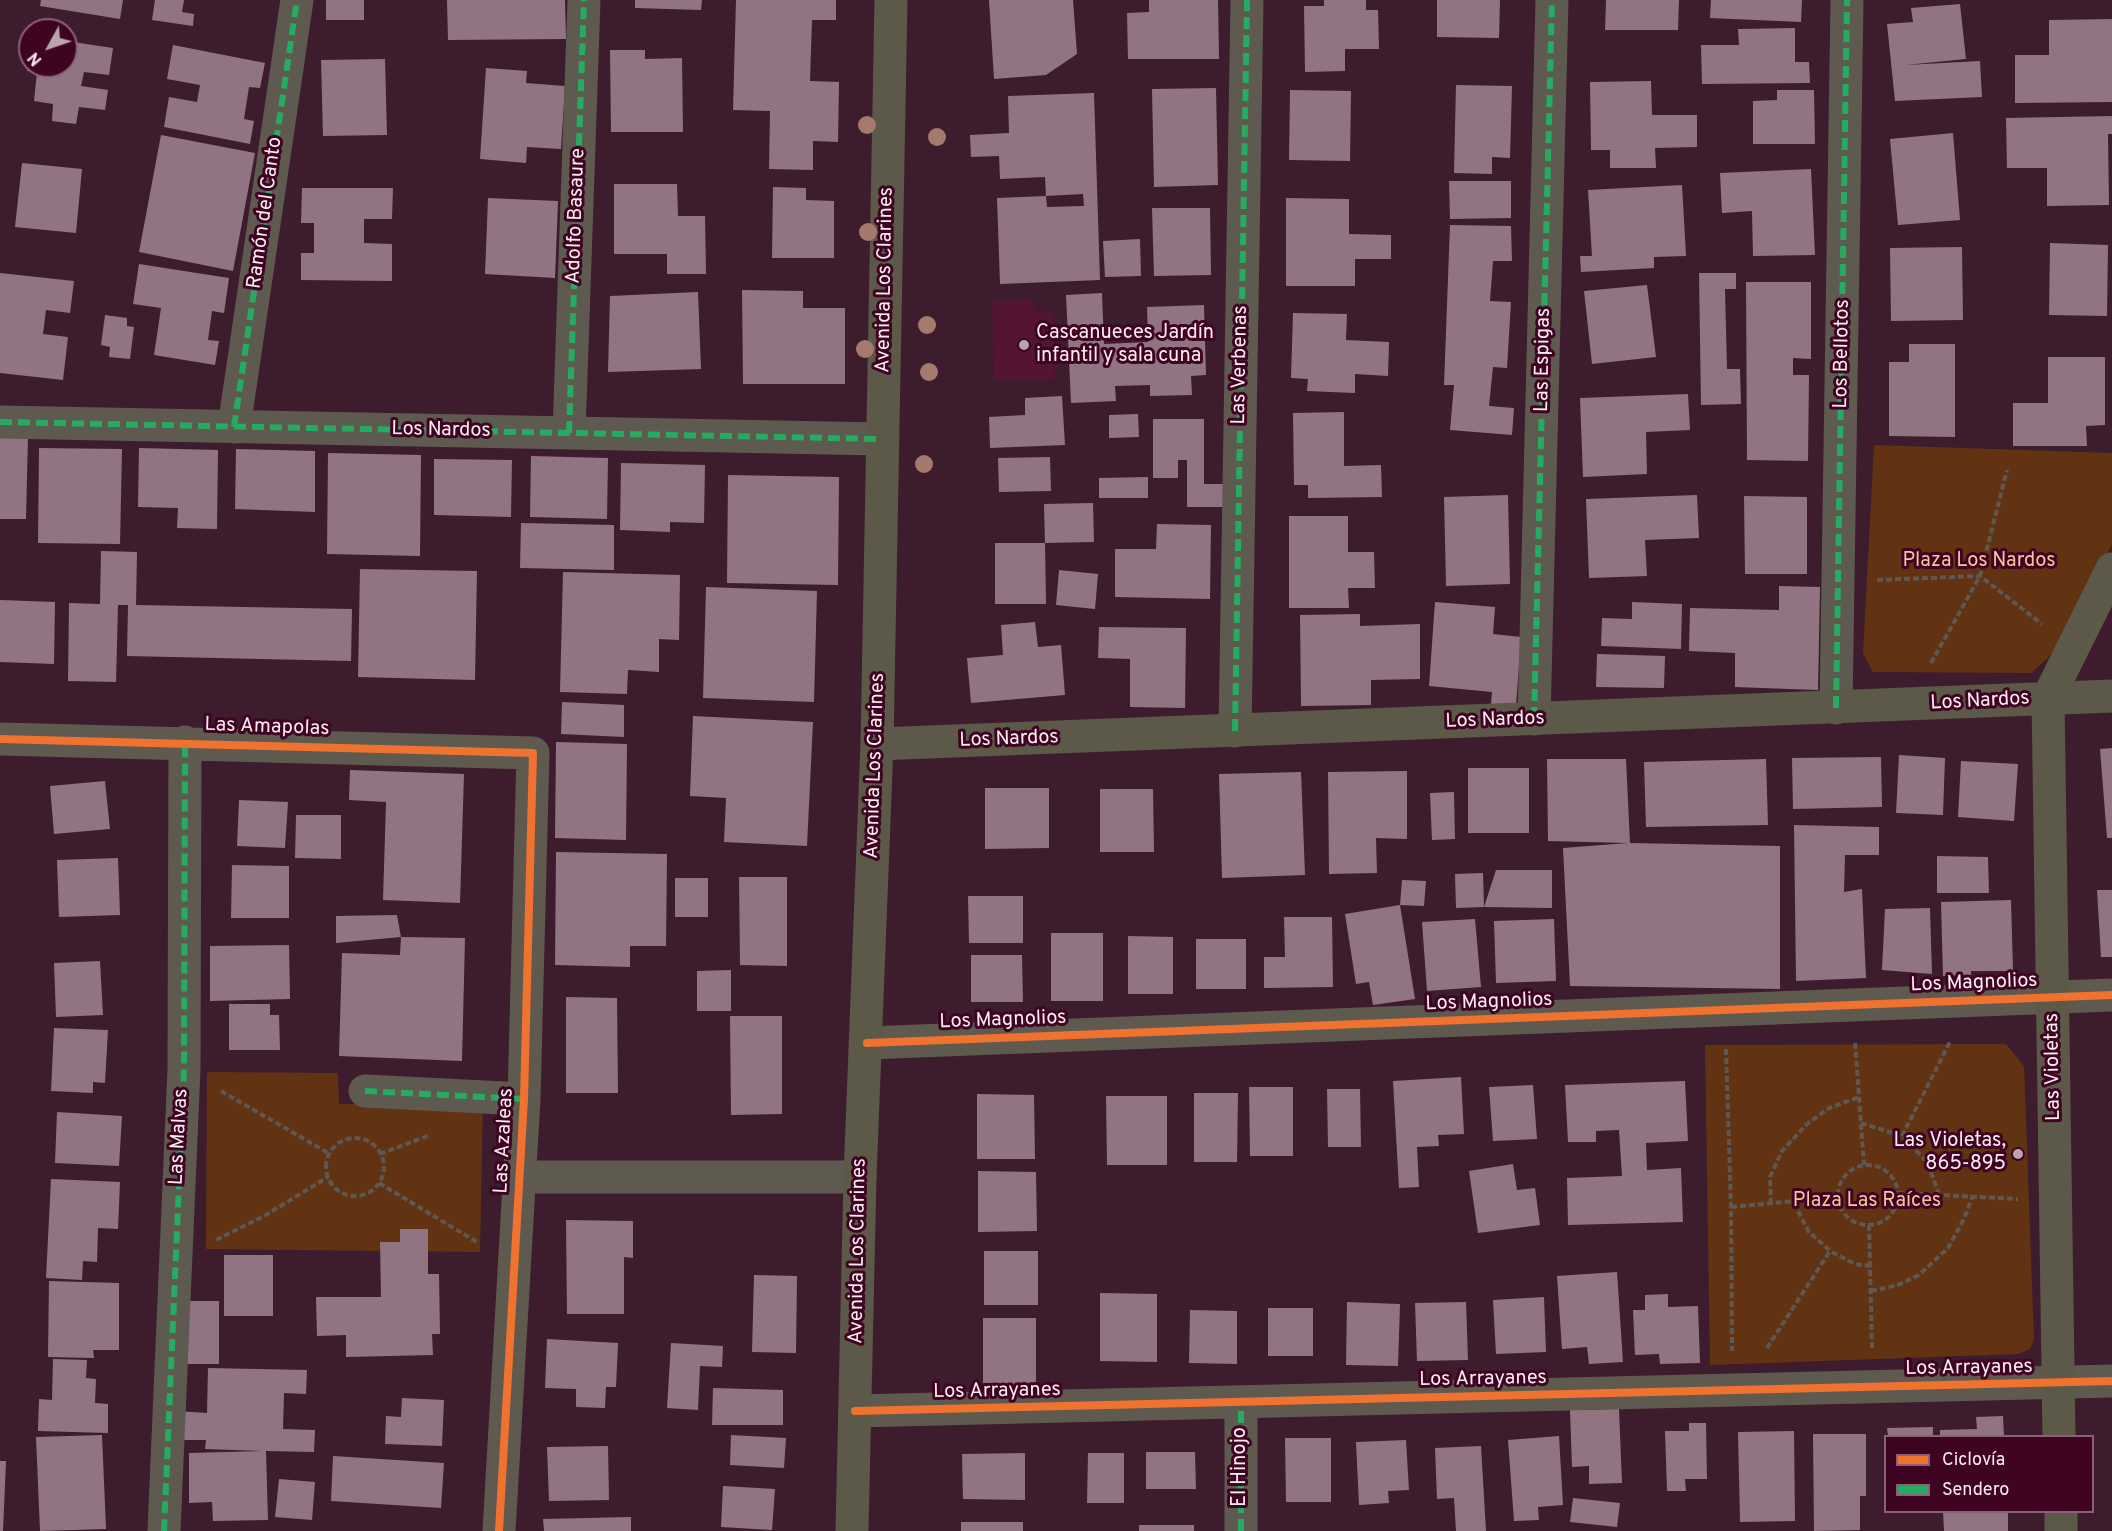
<!DOCTYPE html>
<meta charset="utf-8">
<style>
body{margin:0}
#map{position:relative;width:2112px;height:1531px;overflow:hidden;background:#3d1d2d;font-family:Overpass,sans-serif}
canvas{display:block}
.legend{position:absolute;left:1884px;top:1435px;width:210px;height:78px;box-sizing:border-box;background:#3e0422;border:2px solid #8a6176;margin:0;padding:8px 10px;list-style:none;font-size:18px;color:#fdedf3}
.legend li{display:flex;align-items:center;gap:12px;height:30px}
.legend b{width:30px;border:2px solid #8a6176}
.north{position:absolute;left:18px;top:18px;width:60px;height:60px;box-sizing:border-box;background:#3e0422;border:2px solid #8a6176;border-radius:50%;rotate:230deg;font-size:16px;font-weight:700;line-height:24px;text-align:center;color:#fdedf3}
.north::after{content:'';display:block;margin:auto;width:21px;height:27px;background:#baa4ae;clip-path:polygon(50% 0,100% 100%,50% 72%,0 100%)}
</style>
<div id="map">
<canvas width="2112" height="1531"></canvas>
<ul class="legend">
<li><b style="height:8px;background:#ef722f"></b>Ciclovía</li>
<li><b style="height:8px;background:#26ab63"></b>Sendero</li>
</ul>
<div class="north">N</div>
</div>
<script>
const c = document.querySelector('canvas').getContext('2d');
c.lineJoin = 'round';
function paint(path, color) { c.fillStyle = color; c.fill(path, 'evenodd'); }
const toPath = rows => new Path2D(rows.map(r => 'M' + r).join(''));
function strokePath(path, color, width, dash) { c.strokeStyle = color; c.lineWidth = width; c.lineCap = dash ? 'butt' : 'round'; c.setLineDash(dash || []); c.stroke(path); }
function label(font, color, halo, rows, align = 'center') {
  c.font = font + ' Overpass,sans-serif'; c.lineWidth = 6; c.setLineDash([]); c.textBaseline = 'middle'; c.strokeStyle = halo; c.fillStyle = color; for (const [text, x, y, turn = 0] of rows) {
    c.save(); c.translate(x, y); c.rotate((+turn || 0) * Math.PI / 180); c.textAlign = isNaN(turn) ? turn : align; if (halo) c.strokeText(text, 0, 0); c.fillText(text, 0, 0); c.restore();
  }
}
paint(toPath([
 [1034,300,1035,312,1053,312,1055,379,994,380,992,301]
]), '#531533');
paint(toPath([
 [1874,445,2112,453,2112,544,2062,645,2031,673,1873,672,1863,653],
 [2006,1044,2024,1066,2034,1339,2030,1349,2018,1354,1710,1365,1705,1045],
 [207,1072,338,1073,339,1104,483,1102,480,1252,206,1249]
]), '#613312');
paint(toPath([
 [41,0,123,0,120,19,40,6],
 [155,0,184,0,182,12,194,14,193,26,152,20],
 [326,0,364,0,364,20,326,20],
 [447,0,565,0,566,39,448,40],
 [635,0,702,0,701,10,635,8],
 [736,0,836,0,836,20,812,20,810,81,839,82,838,142,813,141,813,170,769,169,770,111,733,110],
 [989,0,1073,0,1077,54,1046,75,994,79],
 [1149,0,1218,0,1219,59,1128,59,1127,13,1149,12],
 [1324,0,1366,0,1366,10,1378,10,1379,49,1345,49,1345,71,1305,72,1304,6,1324,6],
 [1437,0,1500,0,1499,38,1437,37],
 [1606,0,1679,0,1678,30,1605,30],
 [1711,0,1802,0,1801,22,1710,18],
 [1960,4,1966,59,1905,65,1980,61,1982,97,1895,101,1887,24,1913,22,1911,8],
 [2112,19,2112,102,2015,103,2015,55,2049,55,2049,20],
 [1795,28,1795,62,1809,62,1810,83,1702,84,1701,45,1739,45,1738,29],
 [66,41,113,48,109,75,84,72,81,86,108,90,105,110,79,107,76,124,52,121,53,104,34,101,37,72,27,71,29,56,30,66,66,66],
 [173,45,265,63,260,88,249,87,244,119,254,121,250,144,164,127,169,97,197,102,200,85,167,79],
 [610,50,645,50,645,59,682,58,683,132,611,132],
 [385,59,387,135,323,136,321,60],
 [486,68,527,71,526,83,565,86,561,149,527,147,526,163,480,159],
 [1651,81,1652,115,1697,115,1697,147,1655,148,1656,168,1610,168,1610,150,1591,150,1590,82],
 [1456,85,1512,86,1510,158,1492,157,1492,174,1454,173],
 [1216,88,1218,185,1154,187,1152,89],
 [1290,90,1351,91,1350,161,1289,160],
 [1777,90,1814,90,1815,144,1753,144,1753,101,1777,100],
 [1094,93,1100,280,1000,284,997,198,1046,196,1047,207,1084,206,1083,194,1046,196,1045,177,1000,179,999,156,971,157,970,135,1009,133,1008,96],
 [2112,116,2112,134,2108,134,2109,205,2047,206,2047,168,2007,168,2006,118],
 [1953,133,1960,220,1898,225,1890,139],
 [161,135,255,153,233,271,139,252],
 [22,163,82,169,76,233,15,227],
 [1811,169,1815,255,1753,256,1752,211,1722,213,1720,173],
 [1449,181,1511,181,1511,218,1450,219],
 [614,184,677,184,678,216,705,216,706,274,667,274,667,254,614,254],
 [1682,185,1686,256,1654,257,1654,268,1581,272,1580,256,1592,256,1588,190],
 [773,187,806,188,806,200,834,201,834,258,772,258],
 [302,188,393,188,392,219,364,219,364,243,392,244,392,281,301,280,301,253,314,253,314,223,301,223],
 [488,198,558,201,555,278,485,274],
 [1286,198,1349,199,1349,234,1391,235,1391,259,1355,259,1355,286,1286,286],
 [1152,208,1210,208,1211,275,1154,276],
 [1450,225,1511,226,1512,261,1493,261,1490,301,1511,302,1507,368,1493,367,1489,406,1514,408,1512,435,1450,430,1454,385,1444,385],
 [1140,239,1141,276,1105,277,1103,241],
 [2050,243,2108,245,2107,316,2049,315],
 [1962,247,1963,320,1891,321,1890,248],
 [139,264,229,278,224,313,212,311,208,340,219,341,215,365,154,355,161,308,133,304],
 [0,273,74,281,70,313,46,310,43,334,68,337,63,380,0,373],
 [1699,273,1736,273,1736,289,1725,289,1727,369,1740,369,1741,404,1701,405],
 [1746,282,1811,282,1811,359,1793,358,1793,375,1809,375,1808,461,1747,460],
 [1647,285,1656,357,1592,364,1584,291],
 [742,290,803,291,803,308,845,308,845,384,743,384],
 [698,292,701,369,608,372,610,296],
 [1102,293,1104,344,1148,342,1147,307,1204,305,1206,375,1191,376,1192,395,1150,396,1150,385,1115,386,1116,401,1071,403,1066,295],
 [1293,313,1347,314,1346,340,1389,342,1388,376,1355,374,1355,393,1307,391,1308,379,1291,378],
 [105,315,127,318,127,326,134,327,130,359,109,357,110,347,101,345],
 [1909,344,1955,344,1955,437,1889,436,1889,362,1909,362],
 [2048,357,2105,357,2105,425,2086,426,2087,446,2013,446,2013,403,2048,403],
 [1688,394,1690,430,1646,432,1647,474,1583,477,1580,398],
 [1062,396,1065,445,990,448,989,417,1025,415,1025,398],
 [1344,412,1344,466,1381,465,1382,497,1308,498,1308,485,1294,485,1293,413],
 [1138,414,1139,437,1109,438,1109,415],
 [1153,419,1204,419,1204,484,1225,484,1225,507,1187,507,1187,460,1178,460,1178,478,1153,478],
 [0,436,28,437,26,519,0,519],
 [39,448,122,449,120,544,38,543],
 [139,448,218,450,217,529,177,528,178,508,138,507],
 [236,449,315,451,315,512,235,509],
 [328,453,421,455,420,556,327,554],
 [531,456,608,458,607,519,530,517],
 [1050,457,1051,491,999,492,998,458],
 [434,459,512,460,511,517,434,515],
 [621,463,705,465,704,523,670,522,670,532,620,530],
 [728,475,839,477,838,585,727,583],
 [1148,477,1148,498,1099,498,1099,478],
 [1508,495,1510,584,1446,586,1444,497],
 [1697,495,1699,538,1645,540,1647,576,1589,578,1586,499],
 [1744,496,1807,497,1807,574,1745,574],
 [1093,503,1094,542,1045,543,1044,504],
 [1289,516,1348,516,1348,552,1374,552,1375,588,1348,588,1349,608,1289,608],
 [521,523,614,525,614,570,520,568],
 [1157,524,1211,525,1210,599,1115,597,1115,549,1156,549],
 [995,543,1045,543,1046,604,995,604],
 [101,551,137,552,136,605,352,609,351,661,127,656,128,605,118,605,116,682,68,681,69,603,100,604],
 [360,569,477,571,475,680,358,677],
 [1059,570,1098,574,1095,609,1056,605],
 [563,572,680,575,679,640,659,639,659,672,628,670,627,694,560,692],
 [1779,586,1820,587,1818,690,1735,687,1735,653,1689,651,1690,608,1779,610],
 [706,587,817,591,814,702,703,698],
 [0,600,55,602,54,664,0,662],
 [1435,602,1495,607,1493,634,1521,637,1516,706,1491,704,1492,692,1429,686],
 [1632,602,1682,604,1681,649,1601,646,1602,618,1632,619],
 [1360,614,1360,626,1420,624,1420,679,1371,680,1371,705,1301,706,1300,615],
 [1035,622,1038,647,1061,645,1065,695,971,703,967,658,1003,655,1001,625],
 [1099,627,1186,628,1185,708,1130,707,1130,659,1098,658],
 [1597,654,1665,656,1664,688,1596,687],
 [562,702,624,705,624,737,561,734],
 [693,716,813,722,807,846,724,842,726,798,690,796],
 [556,742,627,744,626,840,555,838],
 [2112,748,2112,838,2107,838,2100,749],
 [1899,755,1945,758,1943,815,1896,813],
 [1881,757,1882,807,1793,809,1792,758],
 [1547,759,1626,759,1630,843,1780,846,1780,989,1570,986,1563,848,1628,843,1548,841],
 [1766,759,1768,825,1646,827,1644,762],
 [1961,761,2018,764,2014,821,1958,817],
 [1468,768,1529,768,1529,833,1468,833],
 [350,770,464,774,460,903,383,900,386,802,349,800],
 [1407,771,1407,839,1376,838,1377,873,1329,874,1328,772],
 [1301,772,1305,875,1222,878,1219,774],
 [105,781,110,829,54,834,50,786],
 [985,788,1049,788,1049,848,985,849],
 [1100,789,1153,789,1154,852,1100,852],
 [1454,792,1455,839,1432,840,1430,793],
 [239,800,288,802,285,848,237,846],
 [296,815,341,815,341,859,295,858],
 [1794,825,1879,827,1879,855,1845,855,1844,892,1862,889,1866,978,1796,981],
 [556,852,667,854,666,946,630,946,630,967,555,965],
 [1937,856,1988,857,1989,893,1937,893],
 [118,858,120,915,59,917,57,860],
 [232,865,289,866,289,918,231,918],
 [1496,870,1552,870,1552,908,1484,907],
 [1483,873,1484,907,1456,908,1455,874],
 [739,877,787,877,787,966,740,965],
 [675,878,708,878,708,917,675,917],
 [1402,880,1426,881,1424,906,1400,905],
 [2097,890,2112,890,2112,957,2101,957],
 [968,896,1023,896,1023,943,969,943],
 [2011,900,2013,971,1971,971,1971,975,1943,976,1941,902],
 [1400,905,1415,999,1373,1005,1369,982,1356,984,1345,914],
 [1930,908,1932,974,1882,970,1885,909],
 [397,915,401,937,336,943,336,916],
 [1284,917,1332,917,1333,987,1264,988,1264,957,1285,957],
 [1475,919,1481,987,1427,991,1422,922],
 [1554,919,1556,981,1496,983,1494,921],
 [1051,933,1103,933,1103,1001,1051,1001],
 [1128,936,1173,937,1173,994,1128,994],
 [401,937,465,938,462,1061,339,1056,342,953,400,955],
 [1196,939,1246,939,1246,989,1196,989],
 [289,945,290,999,210,1001,210,946],
 [971,955,1022,955,1023,1002,971,1002],
 [100,961,103,1015,56,1017,54,963],
 [731,970,731,1011,697,1011,697,971],
 [566,997,617,998,618,1093,566,1093],
 [229,1004,270,1004,270,1015,279,1015,280,1050,229,1050],
 [730,1016,782,1016,782,1114,731,1115],
 [54,1028,108,1030,105,1083,93,1082,93,1093,51,1091],
 [1461,1077,1464,1134,1438,1135,1439,1146,1417,1147,1419,1187,1399,1188,1393,1081],
 [1685,1081,1688,1141,1646,1143,1647,1170,1681,1168,1683,1222,1568,1225,1567,1178,1622,1176,1619,1130,1596,1131,1596,1142,1568,1142,1565,1085],
 [1533,1085,1537,1139,1493,1141,1489,1087],
 [1249,1087,1293,1087,1293,1156,1250,1156],
 [1327,1089,1360,1089,1361,1147,1328,1147],
 [1194,1093,1238,1093,1237,1162,1194,1162],
 [977,1094,1034,1095,1035,1159,977,1159],
 [1106,1096,1167,1096,1167,1165,1107,1165],
 [57,1112,122,1116,119,1166,55,1163],
 [1513,1164,1517,1190,1535,1188,1540,1225,1478,1233,1469,1171],
 [978,1171,1036,1172,1037,1231,978,1232],
 [51,1179,120,1182,118,1229,98,1228,97,1262,83,1261,82,1280,46,1278],
 [566,1220,633,1221,633,1258,624,1257,624,1314,567,1314],
 [400,1229,428,1229,428,1274,439,1274,440,1334,432,1334,433,1355,346,1357,346,1335,317,1336,316,1297,381,1297,380,1242,400,1242],
 [984,1251,1038,1251,1038,1305,984,1305],
 [224,1255,273,1255,273,1316,224,1316],
 [1617,1272,1623,1362,1589,1364,1587,1347,1562,1349,1557,1276],
 [754,1275,797,1276,796,1353,752,1352],
 [49,1281,119,1283,119,1350,93,1350,94,1358,48,1357],
 [1100,1293,1157,1294,1157,1362,1100,1361],
 [1668,1294,1668,1307,1698,1306,1700,1363,1660,1364,1659,1354,1635,1355,1633,1310,1645,1310,1645,1295],
 [1544,1297,1546,1352,1496,1354,1493,1300],
 [179,1301,219,1301,219,1364,178,1364],
 [1347,1302,1400,1304,1398,1366,1346,1365],
 [1466,1302,1468,1360,1417,1361,1415,1303],
 [1268,1308,1313,1308,1313,1356,1268,1356],
 [1190,1310,1237,1311,1237,1364,1189,1363],
 [983,1318,1036,1318,1036,1387,983,1387],
 [547,1339,618,1343,616,1387,606,1387,605,1408,576,1407,576,1389,545,1388],
 [671,1343,723,1346,722,1367,700,1366,698,1410,667,1408],
 [53,1359,87,1360,86,1378,96,1379,95,1403,108,1404,108,1433,38,1431,39,1399,52,1400],
 [208,1368,307,1370,306,1394,284,1393,283,1429,315,1430,314,1452,266,1451,268,1520,213,1521,212,1502,189,1503,189,1453,263,1451,205,1449,206,1440,176,1440,176,1411,207,1413],
 [713,1388,783,1390,783,1425,712,1425],
 [402,1398,444,1400,442,1446,385,1444,386,1416,401,1417],
 [1619,1409,1622,1483,1589,1484,1589,1466,1572,1467,1570,1410],
 [2003,1416,2004,1436,1940,1436,1940,1430,1977,1429,1976,1417],
 [1689,1423,1706,1423,1707,1479,1685,1479,1686,1491,1667,1491,1665,1431,1689,1431],
 [1933,1427,1933,1436,1888,1436,1887,1428],
 [1794,1431,1795,1521,1740,1522,1738,1432],
 [1813,1434,1866,1434,1866,1496,1860,1496,1860,1530,1814,1531],
 [102,1435,106,1529,40,1531,36,1437],
 [731,1435,786,1438,784,1468,730,1465],
 [1559,1436,1563,1505,1538,1507,1539,1520,1514,1521,1508,1440],
 [1285,1438,1331,1438,1331,1502,1286,1502],
 [1406,1440,1409,1490,1388,1491,1389,1503,1359,1505,1356,1442],
 [608,1446,609,1500,549,1501,547,1447],
 [1481,1446,1486,1531,1456,1531,1454,1498,1437,1499,1435,1448],
 [1146,1452,1195,1452,1196,1489,1146,1489],
 [1025,1453,1025,1500,963,1499,962,1454],
 [1088,1453,1124,1453,1124,1503,1087,1503],
 [333,1456,444,1463,441,1508,331,1501],
 [0,1461,6,1461,3,1531,0,1531],
 [279,1479,315,1482,312,1520,275,1517],
 [723,1486,775,1489,772,1530,721,1527],
 [1573,1498,1620,1503,1617,1527,1570,1522],
 [1943,1512,2008,1512,2008,1531,1944,1531],
 [631,1517,631,1531,544,1531,543,1519],
 [961,1522,1023,1522,1023,1531,961,1531],
 [1139,1525,1194,1525,1194,1531,1139,1531]
]), '#917481');
strokePath(toPath([
 [1877,580,1980,576,2042,624],
 [1931,663,1980,576,2007,470],
 [1855,1043,1864,1165],
 [1726,1049,1731,1207,1732,1351],
 [221,1091,330,1154],
 [1861,1123,1902,1136,1927,1162,1939,1194],
 [1902,1136,1951,1040],
 '326 1167a29 29 0 1 1 58 0a29 29 0 1 1-58 0Z',
 [380,1154,430,1135],
 '1838 1195a30 30 0 1 1 60 0a30 30 0 1 1-60 0Z',
 [379,1183,477,1242],
 [1899,1193,2018,1199],
 [1794,1203,1809,1232,1830,1251,1855,1264,1870,1266],
 [1771,1204,1770,1177,1782,1151,1807,1124,1829,1108,1859,1097],
 [1731,1207,1837,1197],
 [1869,1225,1872,1348],
 [216,1240,264,1216,328,1177],
 [1871,1291,1898,1285,1919,1275,1948,1248,1964,1219,1973,1195],
 [1767,1348,1830,1251]
]), '#5f5752', 4, [6, 3]);
strokePath(toPath([
 [0,422,882,439],
 [234,427,297,0],
 [569,433,584,0],
 [1836,708,1847,0],
 [1534,719,1552,0],
 [1235,731,1247,0],
 [0,739,533,753,524,1099,499,1531],
 [867,1043,2112,995],
 [365,1091,524,1099],
 [519,1177,860,1177],
 [855,1411,2112,1381],
 [164,1531,184,1069,185,742],
 [1241,1531,1241,1403]
]), '#5f5a50', 33);
strokePath(toPath([
 [877,744,2112,696],
 [2059,1436,2048,698,2112,569],
 [2061,1512,2061,1531],
 [852,1531,860,1177,877,744,891,0]
]), '#5c5949', 33);
strokePath(toPath([
 [0,422,882,439],
 [234,427,297,0],
 [569,433,584,0],
 [1836,708,1847,0],
 [1534,719,1552,0],
 [1235,731,1247,0],
 [365,1091,524,1099],
 [164,1531,184,1069,185,742],
 [1241,1531,1241,1403]
]), '#26ab63', 6, [12, 6]);
strokePath(toPath([
 [0,739,533,753,524,1099,499,1531],
 [867,1043,2112,995],
 [855,1411,2112,1381]
]), '#ef722f', 8);
c.fillStyle = '#a5796c';
for (const [x, y] of [
 [867,125],
 [937,137],
 [868,232],
 [927,325],
 [865,349],
 [929,372],
 [924,464]
]) { c.beginPath(); c.arc(x, y, 9, 0, 2 * Math.PI); c.fill(); }
for (const [x, y, r, color] of [
 [1024,345,6,"#baa4ae"],
 [2018,1154,6,"#baa4ae"]
]) { const dot = new Path2D(); dot.arc(x, y, r, 0, 2 * Math.PI); c.fillStyle = color; c.fill(dot); strokePath(dot, '#3e0422', 2); }
label('20px', '#fdedf3', '#3e0422', [
 ["Ramón del Canto",266,213,-82],
 ["Adolfo Basaure",577,216,-88],
 ["Avenida Los Clarines",886,280,-89],
 ["Los Bellotos",1843,354,-89],
 ["Las Espigas",1544,360,-89],
 ["Las Verbenas",1241,365,-89],
 ["Los Nardos",441,431,1],
 ["Los Nardos",1980,702,-3],
 ["Los Nardos",1495,721,-2],
 ["Las Amapolas",267,728,2],
 ["Los Nardos",1009,740,-2],
 ["Avenida Los Clarines",876,766,-88],
 ["Los Magnolios",1974,984,-2],
 ["Los Magnolios",1489,1003,-2],
 ["Los Magnolios",1003,1021,-2],
 ["Las Violetas",2054,1067,-91],
 ["Las Malvas",180,1137,-87],
 ["Las Azaleas",505,1141,-87],
 ["Avenida Los Clarines",859,1251,-89],
 ["Los Arrayanes",1969,1369,-1],
 ["Los Arrayanes",1483,1380,-1],
 ["Los Arrayanes",997,1392,-1],
 ["El Hinojo",1241,1467,-90]
]);
label('20px', '#fdedf3', '#3e0422', [
 ["Cascanueces Jardín",1036,334],
 ["infantil y sala cuna",1036,357],
 ["Las Violetas,",2006,1142,"right"],
 ["865-895",2006,1165,"right"]
], 'left');
label('20px', '#fac4a0', '#3e0422', [
 ["Plaza Los Nardos",1979,562],
 ["Plaza Las Raíces",1867,1202]
]);
</script>
